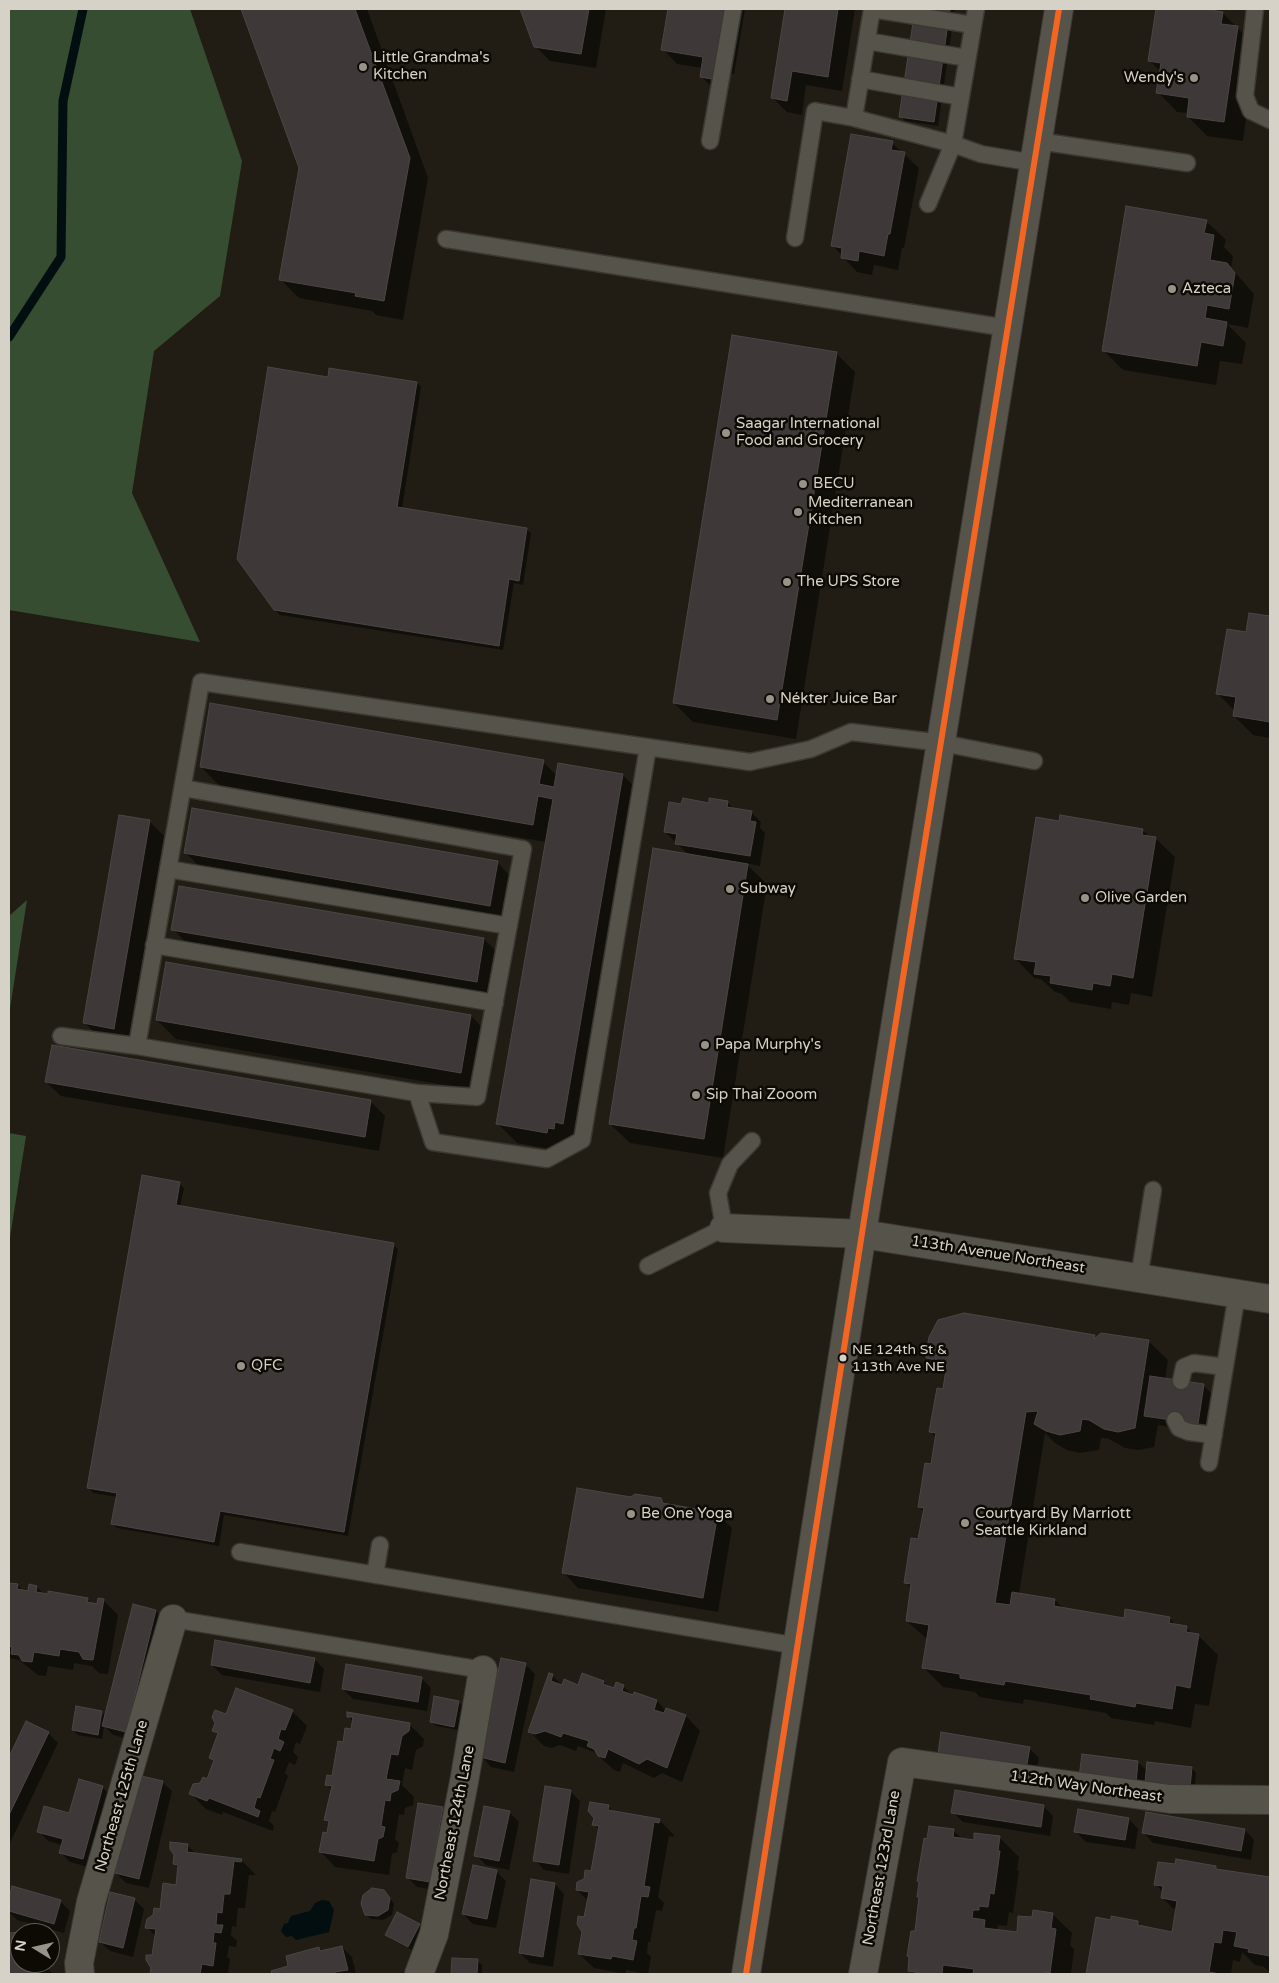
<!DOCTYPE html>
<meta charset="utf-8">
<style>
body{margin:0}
#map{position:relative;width:1279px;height:1983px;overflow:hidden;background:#211d14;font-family:"Varela Round",sans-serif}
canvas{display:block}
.frame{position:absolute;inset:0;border:10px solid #d6d2c8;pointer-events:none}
.north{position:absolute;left:10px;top:1923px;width:50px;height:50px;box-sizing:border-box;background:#0d0a04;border:1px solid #5d5a52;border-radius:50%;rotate:279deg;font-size:14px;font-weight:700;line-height:20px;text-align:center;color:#d6d2c8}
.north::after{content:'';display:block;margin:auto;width:18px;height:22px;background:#979389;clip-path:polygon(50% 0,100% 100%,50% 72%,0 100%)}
</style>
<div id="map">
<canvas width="1279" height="1983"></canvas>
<div class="frame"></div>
<div class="north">N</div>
</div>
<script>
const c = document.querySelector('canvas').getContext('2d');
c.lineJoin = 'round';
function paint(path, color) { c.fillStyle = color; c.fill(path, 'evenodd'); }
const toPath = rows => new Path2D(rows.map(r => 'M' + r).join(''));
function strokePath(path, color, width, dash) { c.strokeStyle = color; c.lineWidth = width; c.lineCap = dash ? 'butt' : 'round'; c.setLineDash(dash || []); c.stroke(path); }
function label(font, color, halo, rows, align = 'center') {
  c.font = font + ' "Varela Round",sans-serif'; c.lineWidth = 5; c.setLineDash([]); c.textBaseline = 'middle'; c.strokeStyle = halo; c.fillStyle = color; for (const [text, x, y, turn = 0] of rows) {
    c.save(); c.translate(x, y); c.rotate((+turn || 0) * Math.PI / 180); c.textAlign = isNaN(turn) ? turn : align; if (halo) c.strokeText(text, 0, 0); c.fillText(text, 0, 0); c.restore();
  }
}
paint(toPath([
 [9,9,190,9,242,161,220,296,154,351,132,493,200,642,9,610],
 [27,900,9,1015,9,916],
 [9,1133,26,1136,9,1244]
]), '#364d31');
paint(toPath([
 [322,1900,329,1901,334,1910,329,1932,296,1940,292,1936,286,1937,281,1931,284,1924,288,1923,291,1916,310,1911,315,1903]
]), '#030e10');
paint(toPath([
 [242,9,367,9,428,178,403,320,376,315,372,311,299,298,280,279,300,168],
 [521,9,606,9,596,68,550,61,535,46],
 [670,9,745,9,734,74,730,73,727,93,716,91,701,76,702,68,677,64,663,49],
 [786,9,855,9,842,91,806,85,802,115,787,112,772,97],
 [916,9,955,9,938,126,905,121,901,116],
 [1157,9,1195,9,1223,13,1256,47,1243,141,1207,136,1188,117,1189,113,1177,112,1158,92,1161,72,1150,61],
 [892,143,919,168,904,248,902,248,898,270,874,265,872,275,857,272,832,245],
 [1206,221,1226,240,1224,247,1233,256,1231,268,1254,294,1248,328,1227,324,1246,343,1242,364,1220,361,1216,385,1123,370,1103,350],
 [836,353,855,372,796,739,693,722,674,703],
 [329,378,417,383,421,387,402,509,526,529,531,533,523,585,514,583,503,650,280,615,275,610],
 [1250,614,1270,617,1270,738,1253,735,1234,716,1235,711,1218,694,1247,633],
 [543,762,557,776,559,764,623,775,642,795,582,1142,566,1152,517,1143,498,1124,546,842,220,786,201,767],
 [727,802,735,810,751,812,761,822,760,828,765,833,760,866,745,863,767,884,723,1158,630,1143,610,1124,689,855,665,832,682,806],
 [149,821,164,836,128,1043,99,1038,85,1023],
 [1142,830,1150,837,1155,838,1175,857,1152,997,1131,993,1129,1005,1112,1002,1111,1009,1070,1002,1062,994,1055,992,1041,979,1034,978,1015,958],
 [186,853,497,862,516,882,509,924,205,872],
 [173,929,484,939,503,958,496,1001,192,949],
 [471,1016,490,1035,480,1091,176,1039,157,1020],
 [46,1082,370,1101,385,1116,379,1151,61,1096],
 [179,1183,184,1188,180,1207,393,1245,398,1249,348,1536,224,1515,219,1546,117,1528,113,1524,117,1497,93,1493,89,1488],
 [1094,1336,1097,1339,1148,1341,1168,1360,1165,1380,1203,1385,1213,1395,1207,1433,1158,1425,1154,1447,1138,1450,1125,1448,1109,1439,1101,1438,1099,1450,1080,1453,1067,1450,1055,1443,1045,1433,1019,1594,1055,1600,1064,1609,1125,1619,1169,1618,1177,1626,1186,1627,1193,1635,1199,1636,1218,1655,1209,1706,1195,1704,1191,1728,1155,1721,1154,1725,1111,1718,1106,1713,1024,1699,1023,1704,980,1697,975,1692,943,1687,923,1667,928,1640,907,1621,912,1589,905,1582,919,1541,924,1512,919,1507,932,1465,936,1438,931,1432,944,1391,946,1376,928,1358],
 [632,1498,661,1499,667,1505,717,1514,732,1528,718,1612,578,1588,564,1573],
 [9,1584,18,1585,23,1591,29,1592,37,1587,44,1595,87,1599,92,1604,98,1605,103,1600,118,1615,108,1674,99,1673,92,1666,74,1663,73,1670,48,1666,46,1676,38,1675,19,1660,9,1658],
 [156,1611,166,1621,136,1741,113,1735,104,1726,102,1739,78,1735,73,1730,101,1712,106,1717],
 [314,1659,324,1669,320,1692,222,1675,212,1665],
 [525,1664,535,1674,514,1772,491,1767,482,1757],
 [552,1675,563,1686,579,1687,583,1675,604,1682,614,1690,623,1686,634,1697,635,1694,657,1701,666,1711,686,1716,700,1731,682,1782,662,1773,654,1778,623,1763,620,1772,614,1770,594,1752,578,1746,576,1751,560,1745,551,1748,544,1746,530,1732],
 [421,1678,431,1688,427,1711,353,1699,343,1689],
 [458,1702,463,1706,458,1730,436,1726,431,1722],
 [292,1711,307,1726,300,1744,296,1742,293,1752,298,1757,295,1765,289,1762,285,1773,288,1776,275,1812,272,1811,269,1821,274,1826,273,1831,223,1812,222,1815,206,1809,191,1794,208,1780,215,1762,211,1758,219,1736,214,1731,227,1716],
 [348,1716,409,1724,424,1739,423,1746,416,1750,412,1770,405,1768,402,1785,414,1797,413,1805,405,1808,404,1815,399,1814,395,1839,399,1843,397,1852,392,1854,389,1875,335,1867,321,1852,330,1824,325,1819,332,1790,327,1785,333,1777,344,1743,352,1730,353,1721],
 [27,1723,48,1733,58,1743,9,1845,9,1760],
 [1029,1748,1039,1758,1035,1778,949,1764],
 [1138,1762,1148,1772,1192,1768,1196,1773,1194,1792,1090,1786],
 [162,1782,172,1791,149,1888,126,1883,116,1873],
 [102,1787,112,1797,92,1868,70,1862,60,1852,62,1845,48,1841,39,1831,70,1814],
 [570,1791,580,1801,569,1874,544,1870,535,1860],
 [608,1806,614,1812,659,1820,674,1835,673,1837,669,1836,658,1897,664,1903,662,1911,656,1910,650,1942,648,1942,647,1953,651,1957,648,1974,626,1970,626,1974,594,1968,579,1954,588,1901,577,1890,592,1872,599,1830,594,1824],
 [1043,1806,1053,1816,1050,1836,963,1822,953,1812],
 [442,1809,452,1818,440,1891,417,1887,407,1877],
 [509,1812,519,1822,509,1870,486,1865,476,1855],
 [1129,1819,1138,1829,1135,1849,1086,1842,1076,1832],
 [953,1830,963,1840,975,1841,1000,1838,1019,1857,1017,1870,1019,1871,1013,1913,1009,1912,1007,1926,998,1925,997,1931,1018,1934,1033,1919,1052,1914,1072,1933,1070,1945,1074,1949,1071,1974,913,1974,909,1970,916,1933,920,1899,918,1897,928,1840],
 [1245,1830,1254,1840,1251,1860,1153,1843,1144,1833],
 [187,1845,196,1854,241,1860,256,1875,249,1875,245,1908,238,1908,236,1927,232,1926,231,1935,237,1941,236,1947,229,1946,227,1957,230,1959,228,1974,151,1974,156,1937,147,1927,161,1910,177,1886,179,1868,174,1864],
 [1216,1867,1220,1871,1270,1878,1270,1972,1264,1967,1255,1965,1242,1952,1240,1962,1233,1960,1231,1974,1088,1974,1097,1919,1138,1922,1143,1927,1173,1934,1177,1912,1162,1898,1163,1892,1156,1885],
 [496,1871,506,1881,496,1928,473,1924,463,1914],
 [555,1884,564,1894,553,1967,530,1963,520,1953],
 [13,1888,60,1901,70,1911,64,1933,17,1920,9,1912,9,1904],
 [388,1896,394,1904,392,1915,383,1920,371,1919,366,1914],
 [134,1899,144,1909,133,1957,110,1951,100,1942],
 [419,1925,423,1929,412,1950,391,1939,387,1935],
 [9,1935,20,1935,20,1963,42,1963,53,1974,9,1974],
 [342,1947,352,1957,356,1974,273,1974,272,1972,290,1967,319,1948,322,1951],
 [453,1959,478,1961,482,1965,482,1974,452,1974]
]), '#0007');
strokePath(toPath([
 [9,337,61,257,63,101,83,9]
]), '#030e10', 9);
const building = toPath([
 [241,9,355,9,410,158,384,301,355,296,356,293,279,280,299,168,241,9],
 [520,9,589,9,581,54,534,47,520,9],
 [668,9,728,9,719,60,715,59,712,79,700,77,703,57,661,50,668,9],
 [785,9,838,9,828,77,792,71,787,101,771,98,785,9],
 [915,9,950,9,934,122,899,117,915,9],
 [1156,9,1204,9,1223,12,1221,24,1238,26,1224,122,1187,117,1189,98,1156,93,1161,63,1148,61,1156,9],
 [851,134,893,141,891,150,905,152,890,234,888,234,884,256,859,251,858,261,841,258,842,248,831,246,851,134],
 [1126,206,1207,220,1204,233,1214,235,1210,260,1227,263,1235,273,1229,309,1207,305,1205,318,1227,322,1223,346,1201,342,1197,366,1102,351,1126,206],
 [732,335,837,352,777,720,673,703,732,335],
 [268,367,328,377,329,368,417,382,397,507,527,528,519,581,509,579,499,646,274,610,237,559,268,367],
 [1249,613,1270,616,1270,722,1233,716,1236,697,1216,694,1227,629,1246,632,1249,613],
 [210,703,544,760,539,784,554,787,558,763,623,774,563,1124,555,1122,554,1129,548,1128,547,1133,496,1124,553,799,538,796,533,825,200,767,210,703],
 [683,798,709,803,709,798,728,801,727,807,752,811,750,821,756,822,750,856,675,844,677,834,664,832,669,802,681,804,683,798],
 [192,808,498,861,490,906,184,853,192,808],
 [119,815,150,820,114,1029,83,1023,119,815],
 [1060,815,1143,829,1142,835,1156,837,1133,978,1112,974,1110,986,1093,983,1092,990,1050,983,1051,976,1034,974,1036,962,1014,959,1036,817,1059,821,1060,815],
 [653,848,748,864,704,1139,609,1124,653,848],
 [179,886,484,938,477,982,171,930,179,886],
 [166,962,471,1015,461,1073,156,1020,166,962],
 [52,1045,371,1100,365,1137,45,1082,52,1045],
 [142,1175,180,1182,176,1205,394,1243,344,1532,220,1511,214,1542,111,1524,117,1493,87,1488,142,1175],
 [964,1313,1095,1335,1094,1339,1101,1333,1149,1340,1135,1428,1118,1432,1104,1429,1089,1420,1082,1419,1080,1431,1060,1435,1046,1431,1034,1424,1038,1411,1026,1412,995,1603,1010,1605,1012,1592,1055,1599,1054,1606,1124,1618,1125,1609,1170,1617,1169,1623,1187,1626,1186,1632,1199,1634,1190,1688,1176,1685,1172,1709,1136,1703,1135,1707,1090,1699,1091,1695,1005,1681,1004,1685,960,1678,960,1674,922,1668,929,1625,906,1621,911,1584,904,1583,911,1538,918,1539,924,1508,918,1507,925,1463,931,1464,936,1433,929,1432,937,1388,943,1389,947,1362,926,1358,926,1353,929,1337,938,1320,964,1313],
 [1150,1376,1204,1384,1198,1424,1144,1416,1150,1376],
 [577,1488,631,1497,635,1494,661,1498,663,1503,718,1513,703,1598,562,1573,577,1488],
 [9,1583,18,1584,17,1589,28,1591,29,1584,37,1586,36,1592,48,1594,48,1591,88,1598,87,1602,97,1604,98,1598,104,1599,93,1660,83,1659,79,1652,60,1649,59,1656,34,1652,32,1662,22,1661,19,1655,11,1654,12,1647,9,1646,9,1583],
 [133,1604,156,1610,126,1732,102,1726,133,1604],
 [215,1640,315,1658,310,1683,211,1665,215,1640],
 [501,1658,526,1663,505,1763,480,1757,501,1658],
 [346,1664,422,1677,418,1702,342,1689,346,1664],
 [549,1673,553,1674,551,1681,562,1685,564,1679,578,1685,582,1673,604,1681,603,1684,614,1688,616,1682,624,1685,622,1691,633,1695,634,1692,657,1700,654,1710,664,1713,666,1708,686,1715,667,1768,647,1759,639,1764,608,1749,605,1758,598,1756,594,1749,587,1746,589,1741,563,1733,561,1737,545,1731,535,1734,528,1732,549,1673],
 [236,1688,293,1710,285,1730,281,1729,278,1739,284,1742,280,1751,274,1748,270,1759,274,1760,260,1798,257,1797,254,1808,260,1811,258,1817,209,1798,207,1801,189,1794,193,1784,200,1783,203,1777,207,1779,214,1760,209,1758,218,1733,212,1731,215,1723,212,1717,215,1710,226,1714,236,1688],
 [434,1696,459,1701,454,1727,430,1722,434,1696],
 [76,1706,102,1711,98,1735,72,1730,76,1706],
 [347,1712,410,1723,409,1731,402,1736,398,1755,391,1754,386,1779,400,1781,398,1790,391,1793,390,1801,385,1800,381,1826,385,1827,383,1837,378,1839,374,1861,319,1852,323,1832,327,1833,329,1821,324,1820,332,1786,325,1785,327,1775,332,1776,338,1741,343,1742,345,1728,351,1729,353,1717,347,1717,347,1712],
 [26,1721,49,1732,9,1815,9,1757,26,1721],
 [941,1732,1030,1747,1026,1769,938,1754,941,1732],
 [1082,1754,1138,1761,1136,1783,1079,1777,1082,1754],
 [1147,1762,1192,1767,1190,1788,1145,1783,1147,1762],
 [137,1775,163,1781,139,1879,115,1873,137,1775],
 [79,1779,103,1786,83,1859,59,1853,63,1839,37,1832,44,1806,69,1813,79,1779],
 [545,1786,571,1790,559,1865,533,1861,545,1786],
 [955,1790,1044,1805,1041,1827,951,1813,955,1790],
 [590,1802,609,1805,608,1810,660,1819,659,1823,654,1822,644,1886,650,1887,648,1897,641,1896,636,1928,634,1928,632,1940,637,1941,633,1960,612,1956,611,1959,578,1954,582,1932,577,1924,578,1916,584,1917,589,1892,576,1890,577,1882,584,1879,585,1870,591,1871,599,1826,592,1825,594,1818,588,1811,590,1802],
 [418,1803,443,1807,430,1882,406,1878,418,1803],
 [484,1806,510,1811,499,1861,474,1856,484,1806],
 [1078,1809,1129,1818,1125,1840,1074,1832,1078,1809],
 [1146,1812,1245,1829,1241,1851,1142,1833,1146,1812],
 [929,1826,954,1829,953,1837,974,1840,974,1833,1000,1836,998,1851,1000,1851,994,1894,990,1893,988,1907,979,1906,979,1910,973,1910,972,1918,985,1920,984,1928,1017,1932,1018,1916,1032,1917,1033,1910,1053,1913,1051,1928,1056,1929,1050,1973,1045,1972,1045,1974,975,1974,973,1973,974,1969,943,1965,942,1974,926,1974,908,1971,909,1957,907,1956,911,1931,915,1931,919,1897,917,1897,919,1882,917,1881,924,1838,927,1839,929,1826],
 [170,1842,188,1844,187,1852,242,1859,241,1862,234,1861,230,1894,224,1894,222,1913,217,1912,216,1925,223,1925,221,1933,214,1932,213,1943,216,1943,213,1966,202,1964,200,1974,150,1974,151,1968,146,1960,146,1955,152,1955,156,1929,145,1928,147,1919,153,1915,154,1908,160,1909,163,1883,176,1885,178,1865,173,1864,174,1855,170,1849,170,1842],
 [1176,1859,1216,1866,1216,1869,1270,1877,1270,1956,1248,1952,1249,1949,1234,1946,1237,1932,1223,1930,1221,1943,1214,1942,1209,1972,1220,1974,1086,1974,1096,1917,1111,1920,1111,1916,1138,1921,1138,1925,1172,1932,1177,1901,1161,1898,1163,1886,1154,1885,1158,1862,1175,1864,1176,1859],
 [473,1865,497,1870,487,1919,462,1914,473,1865],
 [531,1879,555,1883,543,1957,519,1953,531,1879],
 [12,1886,61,1900,54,1924,9,1911,9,1899,12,1886],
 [372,1888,384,1890,390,1898,388,1910,378,1916,365,1915,361,1904,363,1895,372,1888],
 [110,1892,135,1898,123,1948,99,1942,110,1892],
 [397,1912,420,1924,408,1947,385,1935,397,1912],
 [17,1932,20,1933,20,1942,17,1948,20,1949,20,1963,38,1963,32,1974,9,1974,9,1933,17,1932],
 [342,1946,348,1970,335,1972,335,1974,272,1974,271,1971,288,1966,286,1956,319,1947,320,1951,342,1946],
 [452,1958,478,1959,477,1974,451,1974,452,1958]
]);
paint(building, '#3e3938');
strokePath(building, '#4b4645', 1);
const service = toPath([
 [872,9,854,118,953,144,981,154,1034,163],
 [872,9,973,25],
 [1255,9,1245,96,1251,111,1270,120],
 [867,41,967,58],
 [860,79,961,97],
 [710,141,733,9],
 [1038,141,1187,163],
 [928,204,953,144,976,9],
 [795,238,815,111,854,118],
 [446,239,1007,328],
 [183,788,523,849,477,1097,417,1093],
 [168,869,509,926],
 [154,945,495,1003],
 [61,1036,137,1046,201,682,750,762,811,749,851,732,942,743,1034,761],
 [137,1046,417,1093,433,1142,547,1159,582,1140,648,747],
 [648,1266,724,1228,718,1193,730,1164,752,1141],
 [1139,1278,1153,1190],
 [1181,1381,1184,1367,1194,1363,1225,1367],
 [1175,1420,1179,1428,1189,1432,1214,1435],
 [1209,1463,1237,1294],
 [240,1552,798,1646],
 [375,1575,380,1545],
 [173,1619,483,1670]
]);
const minor = toPath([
 [724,1228,862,1234],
 [80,1974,79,1963,91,1902,173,1619],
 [419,1974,434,1934,464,1782,483,1670],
 [863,1974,902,1762,1170,1799,1270,1800]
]);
const tertiary = toPath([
 [862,1234,1270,1299]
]);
const secondary = toPath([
 [746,1974,868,1195,1059,9]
]);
strokePath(service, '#3b3832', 19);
strokePath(minor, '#3b3832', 30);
strokePath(tertiary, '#3b3832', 30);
strokePath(secondary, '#3b3832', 30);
strokePath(service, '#56534b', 16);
strokePath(minor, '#56534b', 28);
strokePath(tertiary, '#56534b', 28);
strokePath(secondary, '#56534b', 28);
strokePath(toPath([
 [746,1974,868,1195,1059,9]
]), '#f26522', 6);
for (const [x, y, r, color] of [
 [363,67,5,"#979389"],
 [1194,78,5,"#979389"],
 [1172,289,5,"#979389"],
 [726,433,5,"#979389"],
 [803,484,5,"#979389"],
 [798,512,5,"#979389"],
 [787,582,5,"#979389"],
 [770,699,5,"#979389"],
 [730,889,5,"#979389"],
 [1085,898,5,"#979389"],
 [705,1045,5,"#979389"],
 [696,1095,5,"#979389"],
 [843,1358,4.5,"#d6d2c8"],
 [241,1366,5,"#979389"],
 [631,1514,5,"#979389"],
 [965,1523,5,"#979389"]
]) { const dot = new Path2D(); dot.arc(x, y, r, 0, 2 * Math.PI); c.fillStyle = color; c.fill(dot); strokePath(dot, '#0d0a04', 2); }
label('14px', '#d6d2c8', '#0d0a04', [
 ["NE 124th St &",852,1350],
 ["113th Ave NE",852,1367]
], 'left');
label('15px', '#d6d2c8', '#0d0a04', [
 ["Little Grandma's",373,58],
 ["Kitchen",373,75],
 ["Wendy's",1184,78,"right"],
 ["Azteca",1182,289],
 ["Saagar International",736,424],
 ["Food and Grocery",736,441],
 ["BECU",813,484],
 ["Mediterranean",808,503],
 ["Kitchen",808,520],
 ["The UPS Store",797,582],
 ["Nékter Juice Bar",780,699],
 ["Subway",740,889],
 ["Olive Garden",1095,898],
 ["Papa Murphy's",715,1045],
 ["Sip Thai Zooom",706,1095],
 ["QFC",251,1366],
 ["Be One Yoga",641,1514],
 ["Courtyard By Marriott",975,1514],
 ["Seattle Kirkland",975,1531]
], 'left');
label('15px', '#d6d2c8', '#0d0a04', [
 ["113th Avenue Northeast",998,1255,9],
 ["112th Way Northeast",1086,1787,8],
 ["Northeast 125th Lane",122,1796,-74],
 ["Northeast 124th Lane",455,1823,-79],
 ["Northeast 123rd Lane",882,1868,-80]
]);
</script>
